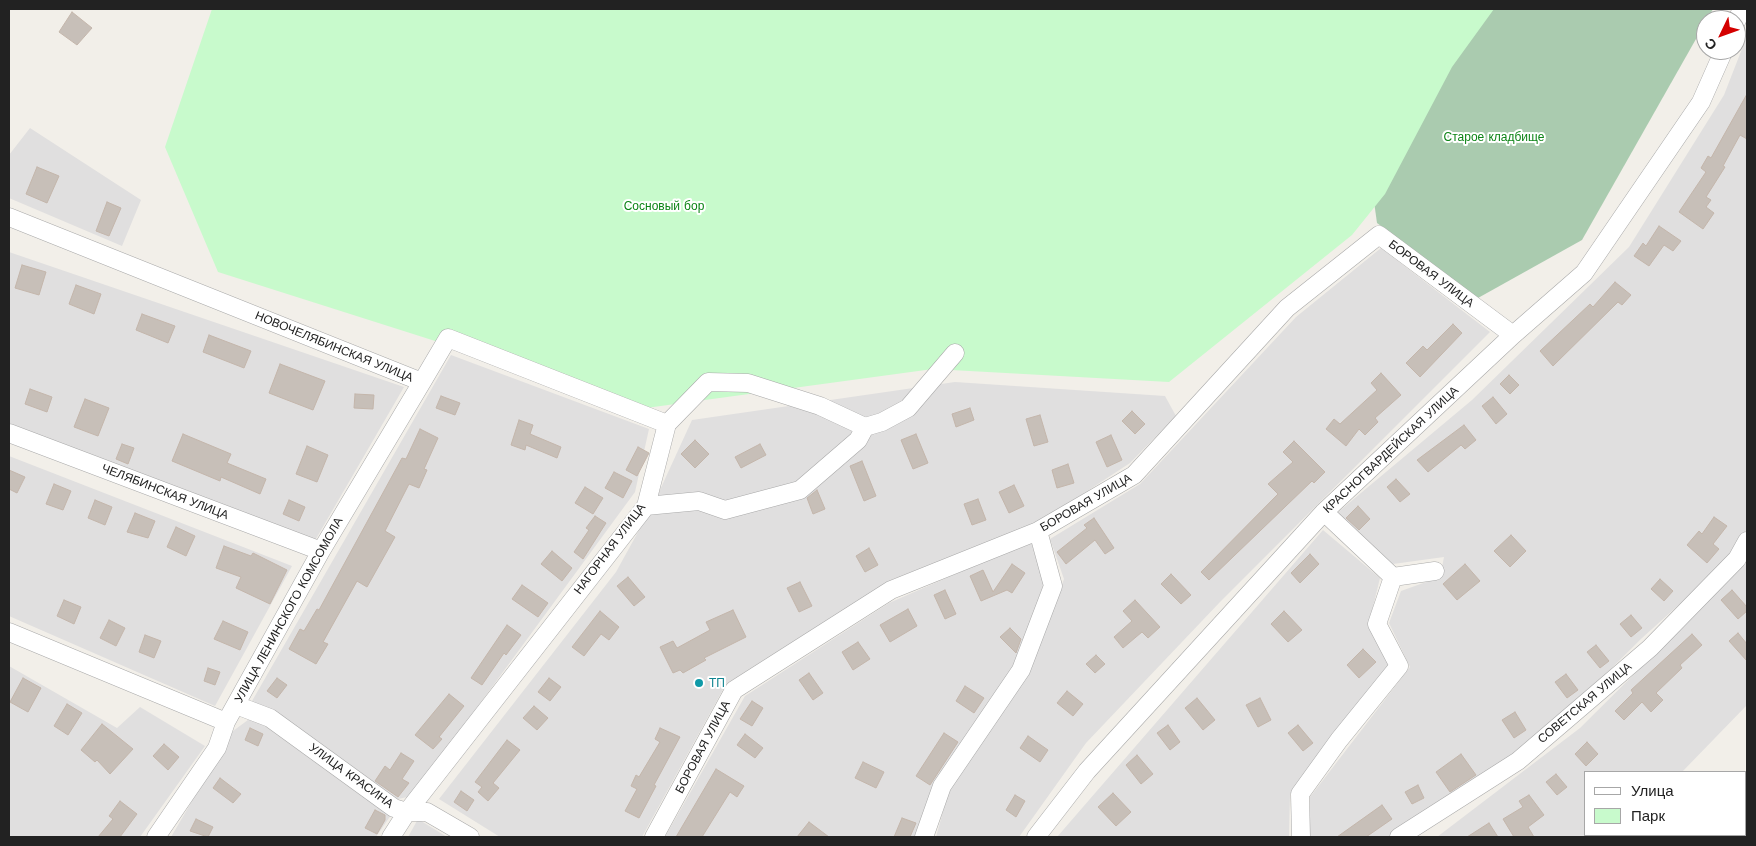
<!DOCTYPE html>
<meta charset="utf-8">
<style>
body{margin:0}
#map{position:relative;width:1756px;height:846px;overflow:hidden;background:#f2efe9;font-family:"Work Sans",sans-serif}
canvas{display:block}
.frame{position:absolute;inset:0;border:10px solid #222;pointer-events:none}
.legend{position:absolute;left:1584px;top:771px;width:162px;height:65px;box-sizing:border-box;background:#fff;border:1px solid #a7a7a7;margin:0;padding:6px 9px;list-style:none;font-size:15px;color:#222}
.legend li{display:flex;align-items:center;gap:10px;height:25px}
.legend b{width:25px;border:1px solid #a7a7a7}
.north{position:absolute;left:1696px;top:10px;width:50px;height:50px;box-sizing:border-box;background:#fff;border:1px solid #a7a7a7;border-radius:50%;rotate:228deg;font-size:14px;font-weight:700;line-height:20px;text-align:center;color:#222}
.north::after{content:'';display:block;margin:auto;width:18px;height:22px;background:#d40000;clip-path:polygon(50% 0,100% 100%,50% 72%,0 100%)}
</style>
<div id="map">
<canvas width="1756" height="846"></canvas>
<div class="frame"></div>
<ul class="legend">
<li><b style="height:6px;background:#fff"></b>Улица</li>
<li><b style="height:14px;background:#c8facc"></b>Парк</li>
</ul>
<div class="north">С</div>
</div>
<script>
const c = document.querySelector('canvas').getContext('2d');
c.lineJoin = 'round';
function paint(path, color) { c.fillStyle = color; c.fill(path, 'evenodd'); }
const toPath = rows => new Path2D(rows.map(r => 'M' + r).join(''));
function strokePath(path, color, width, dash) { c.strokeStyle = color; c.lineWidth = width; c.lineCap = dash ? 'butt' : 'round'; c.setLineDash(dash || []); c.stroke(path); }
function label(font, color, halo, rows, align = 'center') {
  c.font = font + ' "Work Sans",sans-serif'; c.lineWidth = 4; c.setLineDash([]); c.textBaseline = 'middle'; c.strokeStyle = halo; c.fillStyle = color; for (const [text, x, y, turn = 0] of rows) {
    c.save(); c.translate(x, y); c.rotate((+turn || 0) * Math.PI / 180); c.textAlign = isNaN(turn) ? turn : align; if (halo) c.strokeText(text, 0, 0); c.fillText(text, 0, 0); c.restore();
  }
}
paint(toPath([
 [1747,36,1747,528,1733,556,1642,638,1518,761,1388,837,1310,837,1310,797,1410,667,1389,623,1401,591,1440,577,1444,557,1393,564,1337,513,1472,400,1629,247,1724,95],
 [30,128,141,200,122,246,9,198,9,155],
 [1381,248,1490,332,1220,602,1086,743,1019,837,936,837,950,786,1025,678,1064,579,1050,539,1140,484,1296,317],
 [9,252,404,387,313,544,9,425],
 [451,355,649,429,635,492,412,796,398,799,252,701],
 [955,382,1165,396,1176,416,1130,463,1034,526,891,580,726,684,642,837,500,837,439,799,616,572,654,503,692,420],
 [9,456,292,566,215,706,9,616],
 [1323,530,1380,578,1370,619,1389,666,1290,794,1289,837,1057,837],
 [1031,541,1044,584,1014,667,916,837,665,837,745,696,889,603],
 [1747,562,1747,705,1682,772,1585,772,1585,835,1622,835,1619,837,1437,837,1580,728],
 [9,666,117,728,140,707,205,746,140,837,9,837],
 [252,717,391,815,376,837,171,837,233,731],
 [418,819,447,837,408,837]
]), '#e0dfdf');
paint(toPath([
 [1347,9,1713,9,1582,240,1478,298,1377,223]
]), '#aacbaf');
paint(toPath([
 [212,9,1494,9,1452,67,1385,194,1352,235,1169,382,933,369,646,408,218,272,165,147]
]), '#c8facc');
const building = toPath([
 [72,12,92,28,77,45,59,32,72,12],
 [1747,94,1747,139,1740,135,1723,166,1725,167,1706,197,1711,200,1706,207,1714,213,1703,229,1679,212,1706,172,1701,168,1708,156,1711,158,1747,94],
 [37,167,59,176,47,203,26,194,37,167],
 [107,202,121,208,109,236,96,231,107,202],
 [1659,226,1681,241,1673,251,1664,245,1649,266,1634,256,1643,243,1646,246,1659,226],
 [22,265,46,272,39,295,15,288,22,265],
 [1615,282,1631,295,1622,305,1618,302,1553,366,1540,351,1590,304,1593,307,1615,282],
 [76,285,101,294,94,314,69,304,76,285],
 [142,314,175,326,168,343,136,330,142,314],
 [1453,324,1462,333,1420,377,1406,363,1423,346,1427,350,1453,324],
 [209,335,251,351,244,368,203,352,209,335],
 [280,364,325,381,313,410,269,393,280,364],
 [1381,373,1401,395,1375,418,1378,422,1365,435,1359,429,1346,446,1326,429,1334,419,1340,424,1377,390,1371,383,1381,373],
 [1509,375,1519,385,1510,394,1500,384,1509,375],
 [30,389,52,397,47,412,25,404,30,389],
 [355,394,374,395,373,409,354,408,355,394],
 [441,396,460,403,455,415,436,408,441,396],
 [1493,397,1507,414,1496,424,1482,406,1493,397],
 [85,399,109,408,98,436,74,427,85,399],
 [970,408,974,420,956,427,952,414,970,408],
 [1132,411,1145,424,1135,434,1122,421,1132,411],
 [1040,415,1048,442,1034,446,1026,419,1040,415],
 [519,420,533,425,530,434,561,447,557,458,526,445,525,450,511,445,519,420],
 [1464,425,1476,440,1465,449,1461,445,1428,472,1417,460,1464,425],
 [420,429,438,438,424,469,427,470,419,488,409,484,385,531,395,537,367,587,357,581,323,642,328,644,316,664,289,649,300,629,304,631,317,609,319,610,402,458,406,459,420,429],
 [183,434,231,454,227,463,266,479,260,494,221,477,220,481,172,461,183,434],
 [916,434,928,463,913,469,901,440,916,434],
 [1111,435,1122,460,1107,467,1096,442,1111,435],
 [695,440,709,454,695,468,681,454,695,440],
 [1294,441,1325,472,1314,483,1312,481,1209,580,1201,572,1278,494,1268,484,1293,462,1283,452,1294,441],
 [122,444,134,448,128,464,116,459,122,444],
 [760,444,766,455,741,468,735,457,760,444],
 [307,446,328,455,317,482,296,474,307,446],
 [638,447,649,453,637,476,626,470,638,447],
 [862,461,876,496,864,501,850,466,862,461],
 [1068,464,1074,483,1057,488,1052,470,1068,464],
 [9,470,25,477,17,493,9,489,9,470],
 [614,472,632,481,623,498,605,488,614,472],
 [1396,479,1410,494,1400,502,1387,487,1396,479],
 [54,484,71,491,63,510,46,504,54,484],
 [1014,485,1024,506,1009,513,999,492,1014,485],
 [585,487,603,498,593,514,575,503,585,487],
 [817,490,825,509,813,514,807,498,817,490],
 [978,499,986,520,972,525,964,504,978,499],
 [95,500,112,507,105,525,88,518,95,500],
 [289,500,305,507,299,521,283,514,289,500],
 [1358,506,1370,519,1359,530,1346,518,1358,506],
 [135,513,155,521,148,538,127,532,135,513],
 [595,516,606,523,583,559,574,552,589,530,586,528,595,516],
 [1714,517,1727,526,1713,544,1719,549,1707,563,1687,545,1699,531,1702,534,1714,517],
 [1094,518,1114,548,1105,554,1095,540,1066,564,1057,552,1087,528,1084,525,1094,518],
 [176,527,195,536,186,556,167,547,176,527],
 [1511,535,1526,551,1510,567,1494,551,1511,535],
 [224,546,251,556,253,553,287,570,270,604,236,588,241,577,216,568,224,546],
 [869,548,878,565,865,572,856,556,869,548],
 [552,551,572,568,562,581,541,564,552,551],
 [1310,554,1319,564,1300,583,1291,573,1310,554],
 [1012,564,1025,573,1012,593,1007,590,981,601,970,576,983,570,993,592,1012,564],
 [1465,564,1480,581,1457,600,1443,584,1465,564],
 [1171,574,1191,595,1181,604,1161,584,1171,574],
 [628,577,645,597,634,606,617,586,628,577],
 [1660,579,1673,591,1664,601,1651,589,1660,579],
 [800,582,812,606,799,612,787,588,800,582],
 [522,585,548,603,538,617,512,599,522,585],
 [945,590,956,614,945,619,934,595,945,590],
 [1732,590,1747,607,1747,611,1738,619,1721,600,1732,590],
 [64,600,81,607,74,624,57,616,64,600],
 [1135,600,1160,627,1148,638,1142,632,1123,648,1114,637,1132,621,1123,611,1135,600],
 [908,609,917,626,890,642,880,625,908,609],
 [733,610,746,637,704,658,706,660,683,673,680,670,673,673,660,647,673,641,677,648,710,630,706,622,733,610],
 [600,611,619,627,609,640,601,634,584,656,572,647,600,611],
 [1284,611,1302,630,1288,642,1271,624,1284,611],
 [1631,615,1642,628,1631,637,1620,624,1631,615],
 [109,620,125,628,116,646,100,638,109,620],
 [223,621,248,632,240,650,214,639,223,621],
 [507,625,521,635,506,655,504,653,482,685,471,678,507,625],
 [1010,628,1021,639,1016,653,1000,637,1010,628],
 [1738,633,1747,644,1747,661,1729,641,1738,633],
 [1692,634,1702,645,1680,665,1682,668,1656,693,1663,700,1651,712,1642,702,1624,720,1615,711,1633,693,1631,690,1692,634],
 [145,635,161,641,154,658,139,652,145,635],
 [858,642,870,659,853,670,842,652,858,642],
 [1596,645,1609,661,1600,668,1587,652,1596,645],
 [1363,649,1376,662,1359,678,1347,665,1363,649],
 [1096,655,1105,664,1095,673,1086,664,1096,655],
 [208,668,220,672,215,685,204,681,208,668],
 [809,673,823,693,813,700,799,680,809,673],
 [1566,674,1578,690,1567,698,1555,682,1566,674],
 [23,678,41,688,28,712,10,702,23,678],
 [277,678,287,685,277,698,267,691,277,678],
 [549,678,561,687,550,701,538,692,549,678],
 [965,686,984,698,974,713,956,701,965,686],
 [1067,691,1083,704,1073,716,1057,703,1067,691],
 [449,694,464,706,439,737,442,739,433,749,415,735,449,694],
 [1197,698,1215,720,1203,730,1185,708,1197,698],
 [1260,698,1271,720,1258,727,1246,705,1260,698],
 [752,701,763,708,752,726,740,719,752,701],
 [67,704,82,713,68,735,54,726,67,704],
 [534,706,548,718,537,730,523,718,534,706],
 [1515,712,1526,730,1514,738,1502,720,1515,712],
 [102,724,133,749,110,774,97,760,95,762,81,750,102,724],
 [1168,725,1180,742,1170,750,1157,733,1168,725],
 [1298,725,1313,743,1303,751,1288,733,1298,725],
 [250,728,263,734,258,746,245,740,250,728],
 [660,728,680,737,654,785,656,786,639,818,625,811,637,789,631,786,636,775,639,777,660,742,655,739,660,728],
 [944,733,958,742,930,785,916,776,944,733],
 [745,734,763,748,755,758,737,745,745,734],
 [1028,736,1048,750,1040,762,1020,748,1028,736],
 [507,740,520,750,493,783,499,788,488,801,478,792,482,787,475,782,507,740],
 [1587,742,1598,754,1586,766,1575,754,1587,742],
 [164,744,179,757,168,770,153,756,164,744],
 [401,753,414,761,402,779,409,783,398,797,375,781,385,766,390,770,401,753],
 [1461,754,1476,775,1450,792,1436,772,1461,754],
 [1137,755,1153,774,1141,784,1126,765,1137,755],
 [863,762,884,772,876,788,855,778,863,762],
 [716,769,744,786,737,797,730,792,702,837,676,837,716,769],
 [1556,774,1567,787,1557,795,1546,782,1556,774],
 [220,778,241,794,233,803,213,788,220,778],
 [1418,785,1424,798,1412,804,1405,792,1418,785],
 [461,791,474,800,467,811,454,802,461,791],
 [1113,793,1131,812,1116,826,1098,807,1113,793],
 [1015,795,1025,801,1016,817,1006,810,1015,795],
 [1529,795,1544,815,1528,827,1534,837,1514,837,1503,819,1523,807,1519,801,1529,795],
 [120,801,137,814,120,837,98,837,113,819,109,816,120,801],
 [1382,805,1392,819,1366,837,1337,837,1382,805],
 [375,810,385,815,385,820,377,834,365,828,375,810],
 [902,818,916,823,910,837,894,837,902,818],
 [196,819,213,827,208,837,190,831,196,819],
 [809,822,829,837,797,837,809,822],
 [1489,823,1498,837,1467,837,1489,823]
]);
paint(building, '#c7bfb8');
strokePath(building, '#c4b6ab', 1);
const minor = toPath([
 [1736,22,1742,9],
 [9,217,422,382,448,338,667,424],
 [9,433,321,551],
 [646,506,699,501,725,510,800,490,858,440,865,427],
 [1393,577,1435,571],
 [9,632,226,722],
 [236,705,270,718,394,808,407,812,427,812,470,837],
 [156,837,217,748,226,722,321,551,422,382],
 [391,837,407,812,646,506,667,424,708,382,748,383,820,406,865,427,882,422,908,408,955,353],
 [654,837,734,690,891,590,1038,531,1134,475,1287,308,1379,235,1513,335],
 [924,837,942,786,1021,670,1053,586,1038,531],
 [1036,837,1087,771,1324,512,1513,335,1584,273,1701,102,1724,50],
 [1301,837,1300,794,1339,740,1399,666,1377,624,1393,577,1324,512],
 [1399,837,1518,761,1650,648,1737,559,1747,541]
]);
strokePath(minor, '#a9a9a9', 19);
strokePath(minor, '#fff', 18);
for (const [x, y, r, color] of [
 [699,683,5,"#0f9aa8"]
]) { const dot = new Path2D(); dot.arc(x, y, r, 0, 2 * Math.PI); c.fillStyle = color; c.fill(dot); strokePath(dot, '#fff', 2); }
label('12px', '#0c8416', '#fff', [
 ["Старое кладбище",1494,137],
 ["Сосновый бор",664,206]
]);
label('12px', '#222', '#fff', [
 ["БОРОВАЯ УЛИЦА",1431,274,37],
 ["НОВОЧЕЛЯБИНСКАЯ УЛИЦА",334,347,22],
 ["КРАСНОГВАРДЕЙСКАЯ УЛИЦА",1391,450,-43],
 ["ЧЕЛЯБИНСКАЯ УЛИЦА",165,492,21],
 ["БОРОВАЯ УЛИЦА",1086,503,-30],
 ["НАГОРНАЯ УЛИЦА",610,549,-53],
 ["УЛИЦА ЛЕНИНСКОГО КОМСОМОЛА",289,610,-61],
 ["СОВЕТСКАЯ УЛИЦА",1585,703,-40],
 ["БОРОВАЯ УЛИЦА",703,747,-62],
 ["УЛИЦА КРАСИНА",351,776,36]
]);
label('12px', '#0d838f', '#fff', [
 ["ТП",709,683]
], 'left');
</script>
